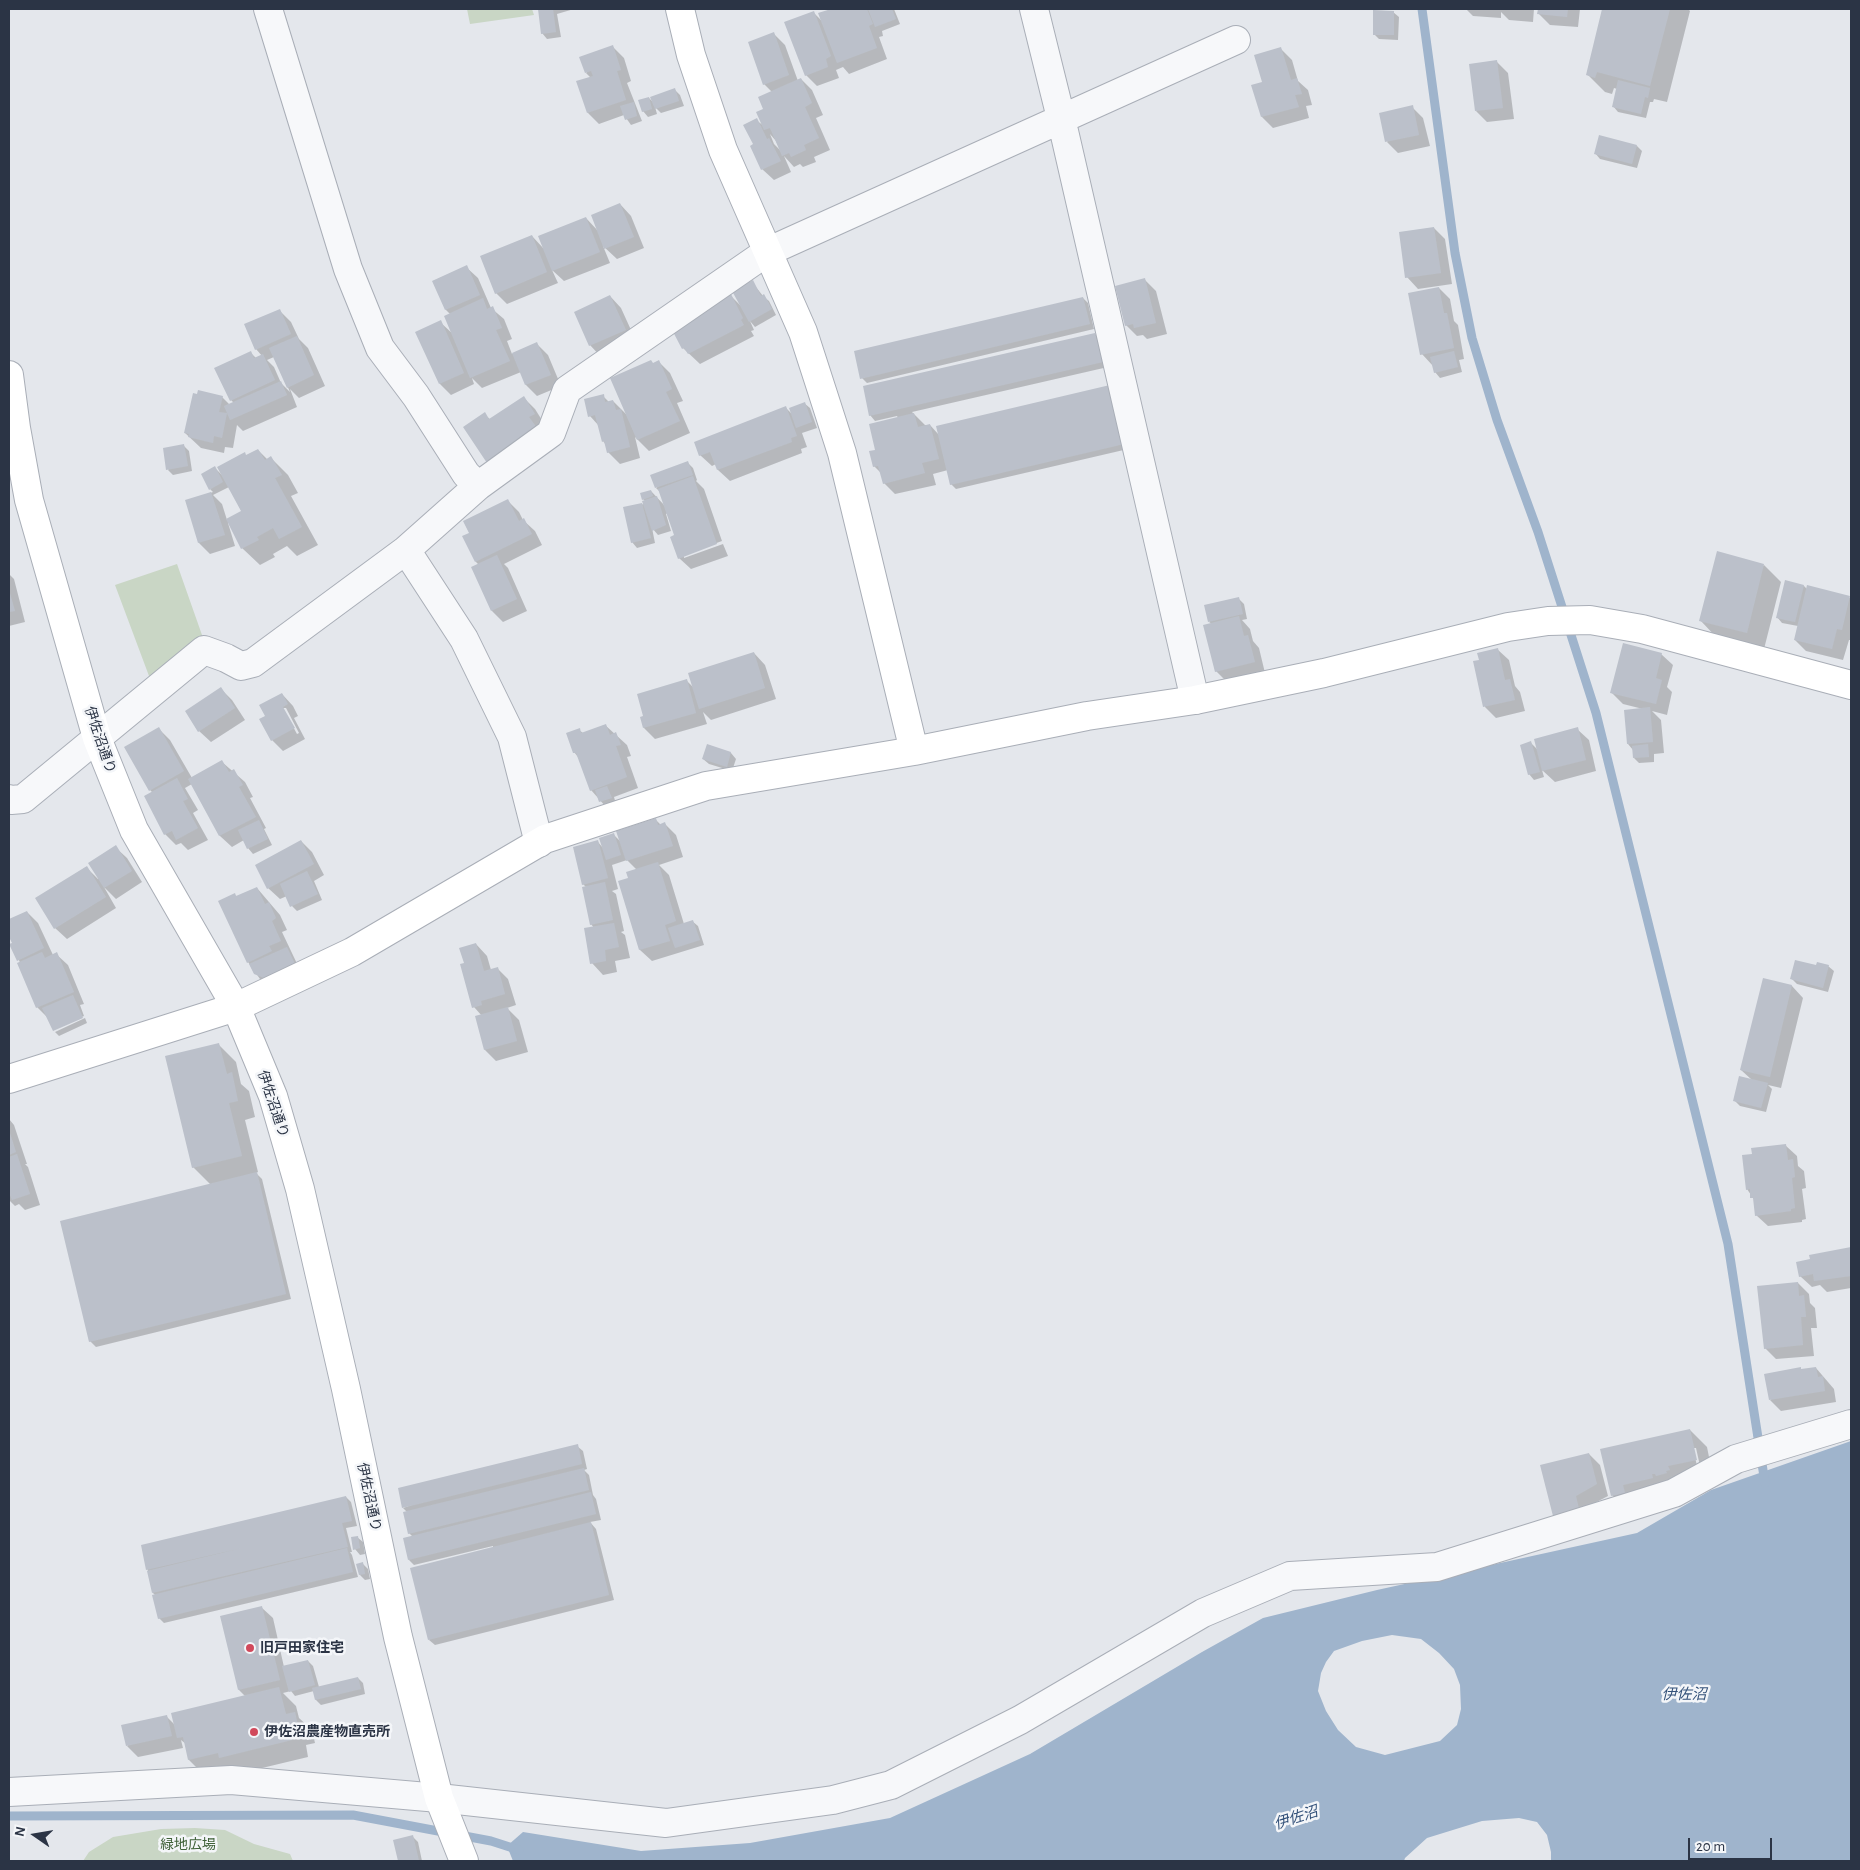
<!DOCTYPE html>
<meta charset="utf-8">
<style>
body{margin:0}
#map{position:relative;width:1860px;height:1870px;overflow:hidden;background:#e4e7ec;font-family:"Alegreya Sans",sans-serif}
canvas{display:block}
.frame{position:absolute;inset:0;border:10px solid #2b3445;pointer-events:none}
.north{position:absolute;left:10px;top:1810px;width:50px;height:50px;-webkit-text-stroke:4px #f4f6f9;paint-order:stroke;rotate:283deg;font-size:14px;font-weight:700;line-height:20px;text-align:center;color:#2b3445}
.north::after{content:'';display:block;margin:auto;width:18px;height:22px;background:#2b3445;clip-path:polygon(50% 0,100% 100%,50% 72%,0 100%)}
.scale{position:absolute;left:1688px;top:1838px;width:84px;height:22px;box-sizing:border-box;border:2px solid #2b3445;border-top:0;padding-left:6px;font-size:15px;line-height:18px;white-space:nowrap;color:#2b3445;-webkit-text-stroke:4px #f4f6f9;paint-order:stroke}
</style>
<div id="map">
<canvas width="1860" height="1870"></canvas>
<div class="frame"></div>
<div class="north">N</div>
<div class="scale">20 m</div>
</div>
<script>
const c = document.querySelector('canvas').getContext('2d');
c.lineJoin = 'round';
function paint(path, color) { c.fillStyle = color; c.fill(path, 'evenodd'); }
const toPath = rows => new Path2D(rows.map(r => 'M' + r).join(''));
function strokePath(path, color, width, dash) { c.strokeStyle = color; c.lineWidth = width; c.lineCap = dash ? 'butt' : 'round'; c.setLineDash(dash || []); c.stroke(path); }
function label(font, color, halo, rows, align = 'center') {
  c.font = font + ' "Alegreya Sans","Noto Sans JP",sans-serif'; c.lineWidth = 5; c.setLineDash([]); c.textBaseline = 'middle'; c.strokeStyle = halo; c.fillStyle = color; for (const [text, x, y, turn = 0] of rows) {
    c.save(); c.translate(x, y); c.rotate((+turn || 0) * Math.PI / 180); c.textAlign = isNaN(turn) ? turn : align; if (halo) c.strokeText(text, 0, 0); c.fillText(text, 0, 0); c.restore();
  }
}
paint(toPath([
 [467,9,532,9,534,15,470,24],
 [177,564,202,635,200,644,152,684,115,585],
 [195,1828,225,1830,254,1844,290,1854,293,1861,83,1861,89,1852,113,1837,161,1829]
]), '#c9d6c5');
paint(toPath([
 [1851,1441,1851,1861,1551,1861,1551,1852,1547,1835,1537,1822,1519,1818,1482,1821,1427,1838,1405,1858,1404,1861,513,1861,507,1846,523,1832,641,1851,750,1843,890,1818,1030,1754,1202,1652,1263,1618,1377,1590,1637,1533,1711,1490],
 [1392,1635,1421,1639,1439,1653,1454,1669,1460,1685,1461,1709,1457,1725,1440,1741,1385,1755,1356,1747,1338,1730,1326,1711,1318,1691,1321,1673,1326,1662,1334,1651,1362,1641]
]), '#9fb4cc');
paint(toPath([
 [542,9,574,9,557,14,561,37,547,39,542,33],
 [834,9,894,9,900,24,882,31,883,36,879,37,887,59,849,74,843,67,836,70,839,78,817,86,806,75,813,12,823,22,820,14],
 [1466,9,1534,9,1533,22,1509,20,1501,12,1501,18,1473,16],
 [1539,9,1580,9,1578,27,1550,25,1538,13],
 [1604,9,1688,9,1690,11,1667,102,1654,99,1653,102,1650,102,1646,118,1618,112,1613,106,1617,89,1614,88,1612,94,1605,92,1588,75],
 [1393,12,1399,17,1398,40,1379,39,1374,34],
 [774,34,785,45,798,81,801,79,812,90,823,115,816,118,830,150,814,157,816,162,803,167,800,164,794,167,784,156,791,172,774,180,762,169,754,145,756,120,764,126,765,110,772,92,764,84],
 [770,134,776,141,781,151,774,144],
 [613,47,624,58,631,81,627,83,642,121,631,125,624,115,599,124,588,113,591,78,586,73],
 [1281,49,1292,60,1298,81,1308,90,1312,105,1306,106,1309,118,1273,128,1262,117,1253,86,1263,83],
 [1497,62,1508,73,1514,119,1487,122,1476,111],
 [675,90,680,95,684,106,661,113,655,107,657,114,648,117,643,111,649,98,655,104],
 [1412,107,1423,118,1430,146,1398,153,1387,142],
 [1637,146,1642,151,1637,168,1600,159,1595,153],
 [620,204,631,216,644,248,617,259,603,246,610,263,564,281,552,270,558,283,507,304,496,293,532,236,544,249,586,218,599,232],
 [1434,228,1445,239,1452,284,1418,289,1407,277],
 [466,267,478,278,491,308,504,319,512,339,507,341,512,354,537,344,548,355,561,386,537,396,526,385,521,372,482,388,472,378,474,384,451,395,440,384,440,322,453,334,450,314,446,310,433,281],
 [1145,280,1156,291,1167,334,1147,339,1143,335,1137,336,1126,325],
 [752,282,763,296,769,301,776,315,755,327,750,321,754,330,751,331,754,336,700,364,683,348,731,296,741,306],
 [1439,288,1450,299,1454,321,1458,325,1464,359,1459,360,1462,372,1440,378,1435,372,1433,366,1422,354],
 [610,296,621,308,636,341,601,357,590,345],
 [1083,298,1088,303,1094,329,867,383,862,378],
 [280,311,291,322,299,339,308,348,325,386,299,398,290,389,297,407,243,431,237,425,233,448,225,447,224,453,201,448,185,433,222,397,230,405,234,403,231,400,251,353,256,358,262,356,256,349],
 [274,357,290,392,281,383,274,367,267,360],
 [1095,334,1100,339,1108,367,912,412,925,425,930,425,939,435,1115,392,1128,449,956,489,951,484,948,470,933,474,936,485,895,494,884,483,881,473,874,466,877,450,898,418,897,416,875,421,870,415],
 [659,362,670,373,683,401,677,403,690,433,649,451,635,437,640,458,620,464,608,452,606,445,603,441,599,426,590,416,603,396,609,402,613,401,627,415,654,364],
 [524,398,535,409,545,425,501,477,484,414,491,420],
 [804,403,810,408,817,428,802,433,807,447,801,449,802,453,730,481,718,470,716,464,712,466,700,455,786,408,793,415],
 [184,446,189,451,192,471,173,475,168,470],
 [258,450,268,460,271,458,288,475,298,493,291,496,318,545,297,556,287,546,273,554,275,557,260,565,242,548,229,522,228,523,235,546,210,554,199,543,186,501,213,492,210,489,215,468,222,475,247,456],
 [229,487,242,512,227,520,222,504,213,495],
 [688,463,693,468,697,480,696,481,704,489,722,541,684,555,684,558,723,544,728,556,691,569,679,558,676,536,668,513,666,514,671,531,658,535,652,528,655,543,637,548,632,542,624,508,644,504,645,501,643,499,651,491,665,506,660,492,656,488],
 [507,500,519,512,523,520,535,531,542,545,504,564,508,568,527,611,503,622,492,611,479,565,476,562,470,533],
 [1764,565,1781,582,1764,649,1717,638,1700,620],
 [9,574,14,579,25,622,9,626],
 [1786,582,1804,586,1807,589,1808,587,1851,598,1851,640,1849,640,1843,660,1806,651,1795,640,1798,626,1782,623,1777,617],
 [1238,598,1244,604,1247,619,1242,620,1250,629,1253,641,1259,648,1265,673,1227,682,1216,671,1212,624,1209,622],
 [1497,649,1509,660,1515,686,1520,692,1525,711,1496,718,1485,707,1474,662,1480,661],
 [754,653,765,665,776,699,711,720,703,712,707,724,655,739,644,728,644,717,687,681,694,688],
 [1661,654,1673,665,1667,687,1672,692,1667,715,1652,711,1661,720,1664,753,1654,754,1654,762,1639,763,1634,758,1633,750,1628,744,1643,709,1623,704,1611,692],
 [221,689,232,700,245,720,211,742,199,731],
 [282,694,293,706,298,716,294,718,305,739,283,751,272,740,266,716],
 [283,708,286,708,299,733,297,734],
 [605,725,627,745,631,756,627,757,638,788,614,797,616,804,606,807,591,790,578,757,574,752,579,730,583,733],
 [159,729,170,740,192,778,222,762,245,782,253,797,250,798,266,828,264,829,272,845,253,854,248,848,244,840,232,847,220,836,192,784,185,788,198,810,193,813,208,840,188,850,181,843,176,845,165,834,153,793,150,790],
 [1577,729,1589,740,1596,771,1555,782,1542,770,1544,777,1534,780,1529,774,1531,743,1538,750],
 [708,745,731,753,736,759,732,771,709,764,703,759],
 [656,820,661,825,665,824,676,835,683,857,659,865,669,875,684,924,692,921,698,926,704,945,652,961,640,950,620,882,629,879,637,870,627,860,612,865,618,889,612,891,616,894,624,931,621,932,625,935,630,958,615,961,617,972,603,975,592,963,594,928,591,924,586,887,583,884,598,842,603,848,614,835,621,842],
 [301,841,312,852,324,875,314,881,322,900,297,911,292,906,287,896,280,899,268,888],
 [115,847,127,858,142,882,116,899,104,887,116,908,67,939,55,928,37,899,86,867,98,879],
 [257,888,280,915,287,930,282,932,300,970,270,982,260,979,248,962,235,895,238,897],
 [27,912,38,923,53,955,56,954,68,965,84,1004,80,1005,84,1016,54,1029,54,1031,49,1019,37,1007,9,934,9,920],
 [476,944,487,956,491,970,497,968,508,979,516,1005,507,1008,519,1020,528,1052,496,1061,485,1050,482,1016,474,1007,466,964],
 [1816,966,1828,966,1834,971,1828,992,1797,984,1792,979],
 [1764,979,1792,986,1803,998,1781,1088,1768,1085,1772,1089,1766,1112,1740,1106,1734,1100,1752,1080,1741,1070],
 [85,1018,87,1023,59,1036,55,1032],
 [219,1045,236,1062,241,1084,249,1091,255,1117,245,1120,258,1172,256,1173,262,1179,291,1299,96,1347,90,1341,211,1185,193,1167],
 [9,1119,14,1125,27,1164,25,1164,28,1167,40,1205,25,1210,19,1204,15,1206,9,1200],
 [1785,1145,1797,1156,1798,1166,1804,1171,1806,1188,1802,1189,1806,1219,1802,1220,1802,1222,1768,1226,1756,1215,1755,1201,1747,1189],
 [1851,1248,1851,1288,1827,1292,1820,1285,1812,1287,1800,1276,1812,1260,1811,1256],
 [1798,1283,1809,1294,1810,1303,1815,1308,1817,1328,1811,1328,1814,1356,1776,1359,1765,1348],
 [1816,1368,1834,1389,1836,1402,1781,1411,1770,1400],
 [1690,1430,1707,1447,1713,1477,1629,1512,1612,1495,1602,1450],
 [1693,1448,1696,1448,1700,1466,1697,1466],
 [577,1446,583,1451,587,1469,584,1470,589,1475,593,1495,596,1499,601,1520,590,1522,596,1529,614,1600,435,1645,429,1640,493,1548,493,1546,414,1565,409,1560,413,1537,409,1533,407,1512,403,1508],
 [1589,1454,1600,1465,1608,1496,1587,1507,1556,1519],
 [346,1497,351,1502,357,1526,346,1528,352,1552,350,1552,352,1555,358,1577,164,1623,159,1618,155,1595,153,1593,142,1546],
 [357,1537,363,1542,365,1554,360,1555,355,1549],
 [363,1564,368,1569,370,1579,365,1580,360,1575],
 [261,1607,273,1618,284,1667,308,1661,313,1666,319,1687,358,1678,363,1683,365,1694,321,1705,316,1700,314,1691,295,1696,291,1691,283,1693,296,1706,299,1718,312,1730,315,1743,306,1745,308,1757,237,1774,206,1777,189,1760,186,1744,181,1740,183,1748,138,1757,127,1746,167,1717,175,1725,246,1697,239,1690,222,1617],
 [413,1837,418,1842,422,1861,399,1861,395,1841]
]), '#0003');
strokePath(toPath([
 [1422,9,1455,253,1472,338,1497,420,1538,532,1596,713,1728,1244,1765,1483],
 [9,1816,353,1815,491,1841,519,1850]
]), '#9fb4cc', 9);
paint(toPath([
 [538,9,553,9,556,32,541,34],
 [831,9,867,9,873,24,869,26,877,48,837,63,818,13],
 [868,9,892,9,896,19,875,27],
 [1538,9,1568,9,1567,17,1537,14],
 [1602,9,1670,9,1650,86,1597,72,1595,78,1586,75],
 [1373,10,1394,11,1394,35,1373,35],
 [814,11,831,56,826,59,828,67,805,76,784,22],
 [774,32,789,75,763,85,748,42],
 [613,45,621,70,617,71,626,100,587,113,576,81,593,76,591,71,585,73,579,57],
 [1281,47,1291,80,1297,78,1302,94,1295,95,1299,107,1261,117,1251,85,1262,82,1254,55],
 [1497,60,1503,108,1475,111,1469,64],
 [801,78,812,103,805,107,819,138,804,145,806,150,791,157,789,153,782,156,770,128,764,130,756,112,763,109,758,97],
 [1618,80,1650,88,1648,98,1645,97,1641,114,1612,107],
 [675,88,679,101,655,109,650,97],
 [649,97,652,109,642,112,638,100],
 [634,102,637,116,625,120,620,106],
 [1413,105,1419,135,1385,142,1379,113],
 [757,118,767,139,769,138,781,161,761,170,750,146,753,144,743,125],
 [1599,135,1637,145,1632,164,1594,154],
 [620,203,634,237,604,249,591,215],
 [586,217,600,252,552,271,538,236],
 [1434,227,1441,273,1405,278,1399,232],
 [532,235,547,272,495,294,480,256],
 [467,265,480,295,445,310,432,281],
 [1145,278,1156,323,1134,328,1133,324,1125,326,1115,286],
 [753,280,761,296,764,294,772,309,749,322,732,291],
 [1439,287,1444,313,1447,313,1454,348,1420,355,1408,293],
 [731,294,743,318,741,320,744,325,688,354,684,348,682,349,670,326],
 [610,295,626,330,589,346,574,312],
 [1083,297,1090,324,860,379,854,351],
 [483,298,487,309,493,306,502,328,496,330,510,361,470,378,444,316],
 [280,309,291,334,255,350,244,324],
 [441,320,464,373,439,384,415,332],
 [1095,333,1103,362,869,416,863,386],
 [297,336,314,375,287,388,269,348],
 [537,342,551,375,525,385,512,353],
 [251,351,254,358,263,354,275,380,230,401,214,368],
 [1454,351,1458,367,1434,373,1430,357],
 [651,360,653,363,659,360,672,389,666,392,680,421,637,440,610,378],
 [281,381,287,395,230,420,224,406],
 [1110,385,1124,444,950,485,936,426],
 [198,390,223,396,219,412,227,413,222,438,214,436,213,443,188,437,189,434,184,433,193,393,197,394],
 [604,394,605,402,613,400,616,410,621,409,630,447,607,453,604,441,602,442,595,415,588,417,584,399],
 [524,396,535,414,529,417,540,432,489,466,463,427,485,412,489,419],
 [805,402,812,422,796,428,789,408],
 [786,406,797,436,791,438,792,442,717,470,710,452,699,456,694,442],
 [914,413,918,427,930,424,939,459,922,463,925,473,883,484,878,466,873,467,869,451,875,450,869,424],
 [184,444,188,466,166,470,163,448],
 [258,449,265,460,271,456,282,475,275,478,302,527,279,539,273,528,257,537,259,540,241,549,226,519,241,511,217,467,245,452,246,455],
 [688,461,693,475,655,488,650,475],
 [215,466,223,482,209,490,201,474],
 [693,476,717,544,678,559,670,537,674,535,658,489],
 [651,490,653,496,642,500,640,493],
 [211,492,225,535,198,543,185,500],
 [657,496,666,525,652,531,642,501],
 [508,499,519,521,524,518,532,534,475,562,462,536,469,533,463,521],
 [642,503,651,538,631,543,623,507],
 [1717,551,1764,564,1747,633,1699,621],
 [497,555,517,599,491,611,471,567],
 [1785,580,1804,585,1795,622,1776,618],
 [1807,585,1850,596,1842,630,1837,629,1832,649,1794,640],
 [9,590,15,611,9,612],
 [1239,597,1243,614,1208,622,1204,605],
 [1239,616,1244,636,1248,635,1255,662,1215,672,1203,625],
 [1623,643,1662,653,1656,678,1662,680,1656,704,1610,693],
 [1498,648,1505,680,1510,679,1515,700,1483,707,1473,661,1479,660,1477,653],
 [754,652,765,688,699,709,688,673],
 [687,679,696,713,643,728,640,717,643,716,637,694],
 [221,687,235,708,198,732,185,711],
 [282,693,288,704,283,707,295,728,271,741,259,719,265,716,259,705],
 [1650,707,1653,742,1627,744,1624,710],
 [606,724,610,735,616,732,621,745,616,746,627,777,590,791,576,753,573,753,566,733,580,728,581,733],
 [159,727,184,771,149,791,124,747],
 [1578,727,1586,760,1542,771,1534,739],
 [1531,741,1540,772,1528,775,1520,745],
 [707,744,731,752,727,767,702,759],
 [1648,744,1649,757,1633,758,1632,746],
 [222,760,229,772,234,769,243,785,239,787,256,817,219,836,188,779],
 [177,778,188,799,183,801,198,828,176,840,172,831,164,835,144,796],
 [607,786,612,798,599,802,595,790],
 [656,818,658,825,665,822,673,846,626,861,616,831],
 [259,820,268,839,247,849,238,830],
 [614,833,621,855,606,860,599,838],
 [301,840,314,864,267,889,255,865],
 [598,840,608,878,582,885,573,847],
 [116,845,132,871,104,888,88,863],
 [658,862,676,921,665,925,670,941,639,950,618,881,628,878,626,872],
 [87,866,106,897,54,929,35,898],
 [307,871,318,894,290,907,280,884],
 [605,882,613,920,590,925,582,887],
 [257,887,265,904,269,902,276,918,272,921,281,941,269,946,272,951,247,963,218,901,235,893,236,896],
 [27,911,44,948,17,961,9,944,12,943,9,937,9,919],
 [693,920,700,940,675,948,668,928],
 [614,923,619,947,605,950,606,961,590,964,584,928],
 [476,943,484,971,498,967,505,994,481,1001,482,1005,472,1008,460,964,464,963,459,948],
 [287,947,295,964,264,978,254,974,249,964],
 [42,952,45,958,57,952,74,992,36,1008,17,963],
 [1795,960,1816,965,1817,962,1829,965,1823,988,1790,979],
 [1763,978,1792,985,1770,1077,1740,1070],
 [73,995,83,1018,53,1031,42,1008],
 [508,1007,517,1041,484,1050,475,1016],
 [219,1043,227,1074,232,1072,238,1101,229,1103,242,1156,192,1168,165,1056],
 [1739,1076,1768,1083,1761,1108,1733,1101],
 [9,1130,16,1152,9,1155],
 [1786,1144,1788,1160,1793,1159,1795,1177,1792,1178,1795,1208,1791,1209,1791,1211,1755,1216,1753,1198,1750,1198,1750,1189,1746,1190,1742,1155,1752,1154,1751,1148],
 [17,1154,30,1194,12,1200,9,1193,9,1157],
 [257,1172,286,1294,89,1342,60,1221],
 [1851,1247,1851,1276,1814,1281,1813,1274,1799,1277,1796,1262,1810,1259,1809,1255],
 [1798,1282,1799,1296,1804,1295,1806,1317,1801,1317,1803,1345,1764,1349,1757,1286],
 [1801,1367,1801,1369,1816,1367,1818,1377,1823,1376,1825,1391,1769,1400,1764,1374],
 [1690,1429,1697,1460,1668,1466,1670,1470,1666,1471,1667,1473,1656,1476,1655,1474,1652,1474,1653,1478,1623,1485,1625,1493,1611,1496,1600,1449],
 [578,1444,582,1464,402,1508,398,1488],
 [1589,1453,1597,1484,1576,1496,1580,1513,1554,1520,1540,1465],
 [584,1468,589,1490,408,1534,403,1512],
 [591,1492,596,1514,408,1560,403,1538],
 [346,1496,352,1521,342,1523,348,1547,152,1593,147,1571,242,1548,146,1570,141,1545],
 [591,1522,609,1595,428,1640,410,1568],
 [358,1536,360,1548,353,1550,351,1537],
 [347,1548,353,1572,158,1619,152,1595],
 [363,1562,365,1574,359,1575,356,1564],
 [262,1606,280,1680,238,1690,220,1616],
 [308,1660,315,1685,289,1692,282,1666],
 [358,1677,361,1689,315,1700,312,1688],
 [279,1687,286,1714,295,1712,298,1726,289,1728,292,1740,219,1758,218,1753,188,1760,183,1737,177,1738,171,1713],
 [167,1715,172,1736,126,1746,121,1725],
 [413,1835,419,1861,398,1861,393,1840]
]), '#bbc0ca');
const street = toPath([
 [268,9,348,269,380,348,416,396,466,474,478,486,406,550,464,639,512,737,539,843],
 [1034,9,1061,118,1195,700],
 [478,486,551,433,567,390,767,252,1236,40],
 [9,799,11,800,23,799,204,650,226,658,241,666,253,663,406,550],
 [9,1792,231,1780,439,1798,666,1823,833,1800,891,1785,1020,1720,1203,1613,1290,1576,1437,1567,1674,1493,1736,1459,1851,1424]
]);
const secondary = toPath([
 [680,9,691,55,723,150,803,332,824,397,842,453,914,751],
 [9,375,16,428,29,500,97,738,134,830,236,1007,273,1096,300,1189,346,1389,398,1637,439,1798,464,1861],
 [9,1079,236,1007,352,952,545,839,706,786,914,751,1087,716,1195,700,1324,673,1508,627,1548,621,1590,620,1642,629,1851,685]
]);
strokePath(street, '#a9aeb7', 30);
strokePath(secondary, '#a9aeb7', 30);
strokePath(street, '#f7f8fa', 28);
strokePath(secondary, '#fff', 28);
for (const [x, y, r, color] of [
 [250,1648,5,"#d1495b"],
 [254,1732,5,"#d1495b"]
]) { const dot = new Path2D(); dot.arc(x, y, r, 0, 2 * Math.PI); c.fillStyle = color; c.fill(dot); strokePath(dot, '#f4f6f9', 2); }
label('14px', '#2b3445', '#f4f6f9', [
 ["伊佐沼通り",100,740,71],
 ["伊佐沼通り",273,1104,71],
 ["伊佐沼通り",369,1497,78]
]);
label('bold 14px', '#2b3445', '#f4f6f9', [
 ["旧戸田家住宅",260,1648],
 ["伊佐沼農産物直売所",264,1732]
], 'left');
label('14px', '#3f6138', '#f4f6f9', [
 ["緑地広場",188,1845]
]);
label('italic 15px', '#34527a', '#f4f6f9', [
 ["伊佐沼",1684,1694],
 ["伊佐沼",1296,1818,-18]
]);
</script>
